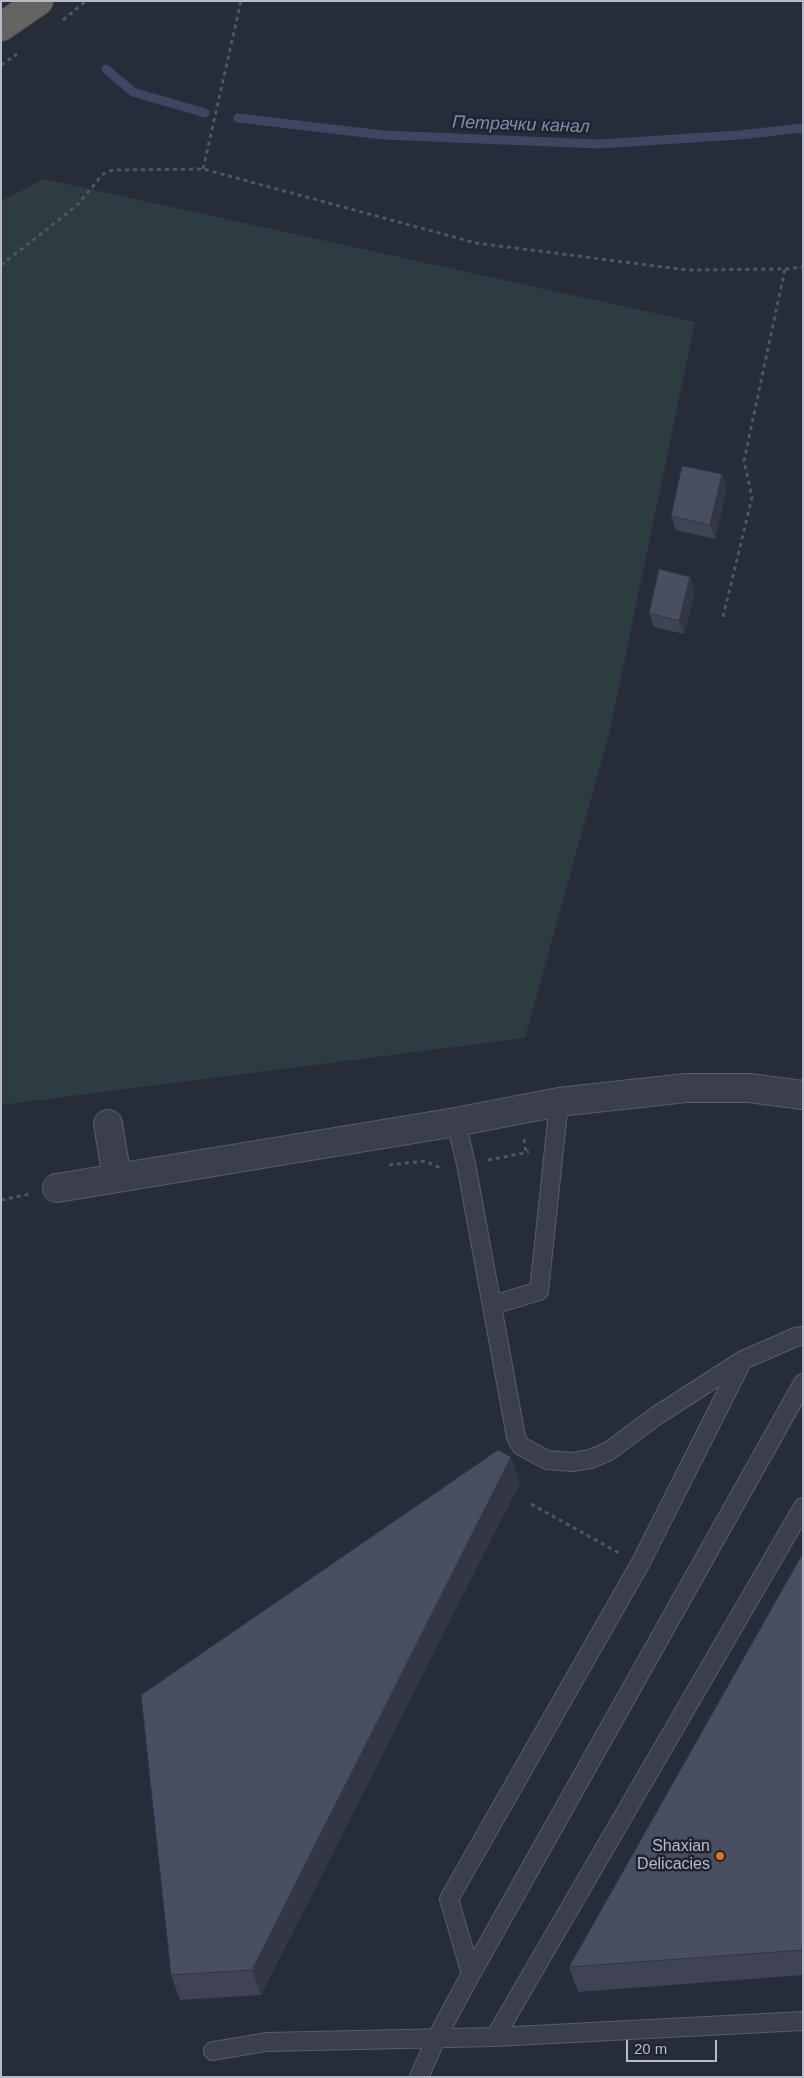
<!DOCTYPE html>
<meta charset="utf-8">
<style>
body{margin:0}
#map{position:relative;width:804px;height:2078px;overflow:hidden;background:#272c3b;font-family:Arial,sans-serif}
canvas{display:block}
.frame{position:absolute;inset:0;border:2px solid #b7bac7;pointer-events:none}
.scale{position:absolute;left:626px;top:2040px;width:91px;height:22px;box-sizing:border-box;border:2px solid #b7bac7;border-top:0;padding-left:6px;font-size:15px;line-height:18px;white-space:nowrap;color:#b7bac7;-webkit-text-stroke:4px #202331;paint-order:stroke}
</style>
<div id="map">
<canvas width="804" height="2078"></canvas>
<div class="frame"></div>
<div class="scale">20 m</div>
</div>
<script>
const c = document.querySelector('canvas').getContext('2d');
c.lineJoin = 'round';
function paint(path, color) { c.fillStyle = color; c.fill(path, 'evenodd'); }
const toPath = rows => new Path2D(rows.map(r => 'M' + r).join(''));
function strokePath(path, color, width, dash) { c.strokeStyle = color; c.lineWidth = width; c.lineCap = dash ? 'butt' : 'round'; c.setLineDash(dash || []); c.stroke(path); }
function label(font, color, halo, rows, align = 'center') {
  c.font = font + ' Arial,sans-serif'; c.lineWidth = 5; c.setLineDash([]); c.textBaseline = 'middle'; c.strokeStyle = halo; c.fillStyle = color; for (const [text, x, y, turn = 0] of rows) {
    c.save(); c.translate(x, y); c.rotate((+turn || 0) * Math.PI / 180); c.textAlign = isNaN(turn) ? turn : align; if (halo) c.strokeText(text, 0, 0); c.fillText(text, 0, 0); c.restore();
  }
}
paint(toPath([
 [44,179,695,322,610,730,525,1038,1,1105,1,201]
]), '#2d3c40');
strokePath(toPath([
 [106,69,133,92,205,113],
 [238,118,383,135,599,144,739,135,803,128]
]), '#3f4662', 9);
const service = toPath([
 [456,1122,466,1164,516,1437,521,1446,547,1460,572,1462,591,1459,609,1451,656,1416,743,1360,796,1337,803,1336],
 [493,1305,539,1291,559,1102],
 [471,1974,803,1383],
 [495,2037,803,1507],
 [213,2051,266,2042,495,2037,803,2021],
 [419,2077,436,2039,471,1974,449,1899,640,1564,743,1360]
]);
const minor = toPath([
 [108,1124,117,1178],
 [57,1188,456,1122,559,1102,686,1088,749,1088,803,1095]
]);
const trunk = toPath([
 [1,27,39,1]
]);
strokePath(service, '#595c6a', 20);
strokePath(minor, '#595c6a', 30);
strokePath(trunk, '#464957', 30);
strokePath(toPath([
 [63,20,86,1],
 [1,65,17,54],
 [203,169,241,1],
 [1,265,65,215,79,203,102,175,109,171,117,170,203,169,476,243,687,270,785,269,803,267],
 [723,617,752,497,744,461,785,269],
 [524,1139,526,1152],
 [488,1160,529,1152],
 [389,1165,425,1161,440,1168,443,1168],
 [1,1200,30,1194],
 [531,1504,619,1553]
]), '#4b585d', 3, [4, 4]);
strokePath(service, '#3b3e4c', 18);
strokePath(minor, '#3b3e4c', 28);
strokePath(trunk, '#656462', 28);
paint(toPath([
 [727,488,715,539,676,530,671,516],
 [695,590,684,634,654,627,649,613],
 [520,1482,261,1995,180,2000,171,1975],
 [803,1553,803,1975,578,1992,569,1967]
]), '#3f4353');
paint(toPath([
 [722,474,727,488,715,539,710,525],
 [690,577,695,590,684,634,679,621],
 [511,1457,520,1482,261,1995,252,1970]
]), '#333743');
const building = toPath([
 [682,466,722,474,710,525,671,516,682,466],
 [659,569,690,577,679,621,649,613,659,569],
 [498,1450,511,1457,252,1970,171,1975,141,1695,498,1450],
 [803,1553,803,1950,569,1967,803,1553]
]);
paint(building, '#494e60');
strokePath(building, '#333743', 1);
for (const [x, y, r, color] of [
 [720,1856,5,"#e8710a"]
]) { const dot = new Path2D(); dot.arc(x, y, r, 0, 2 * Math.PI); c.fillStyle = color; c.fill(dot); strokePath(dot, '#202331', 2); }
label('16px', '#b7bac7', '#202331', [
 ["Shaxian",710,1847],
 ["Delicacies",710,1865]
], 'right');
label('italic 18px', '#828baa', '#202331', [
 ["Петрачки канал",521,125,2]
]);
</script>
